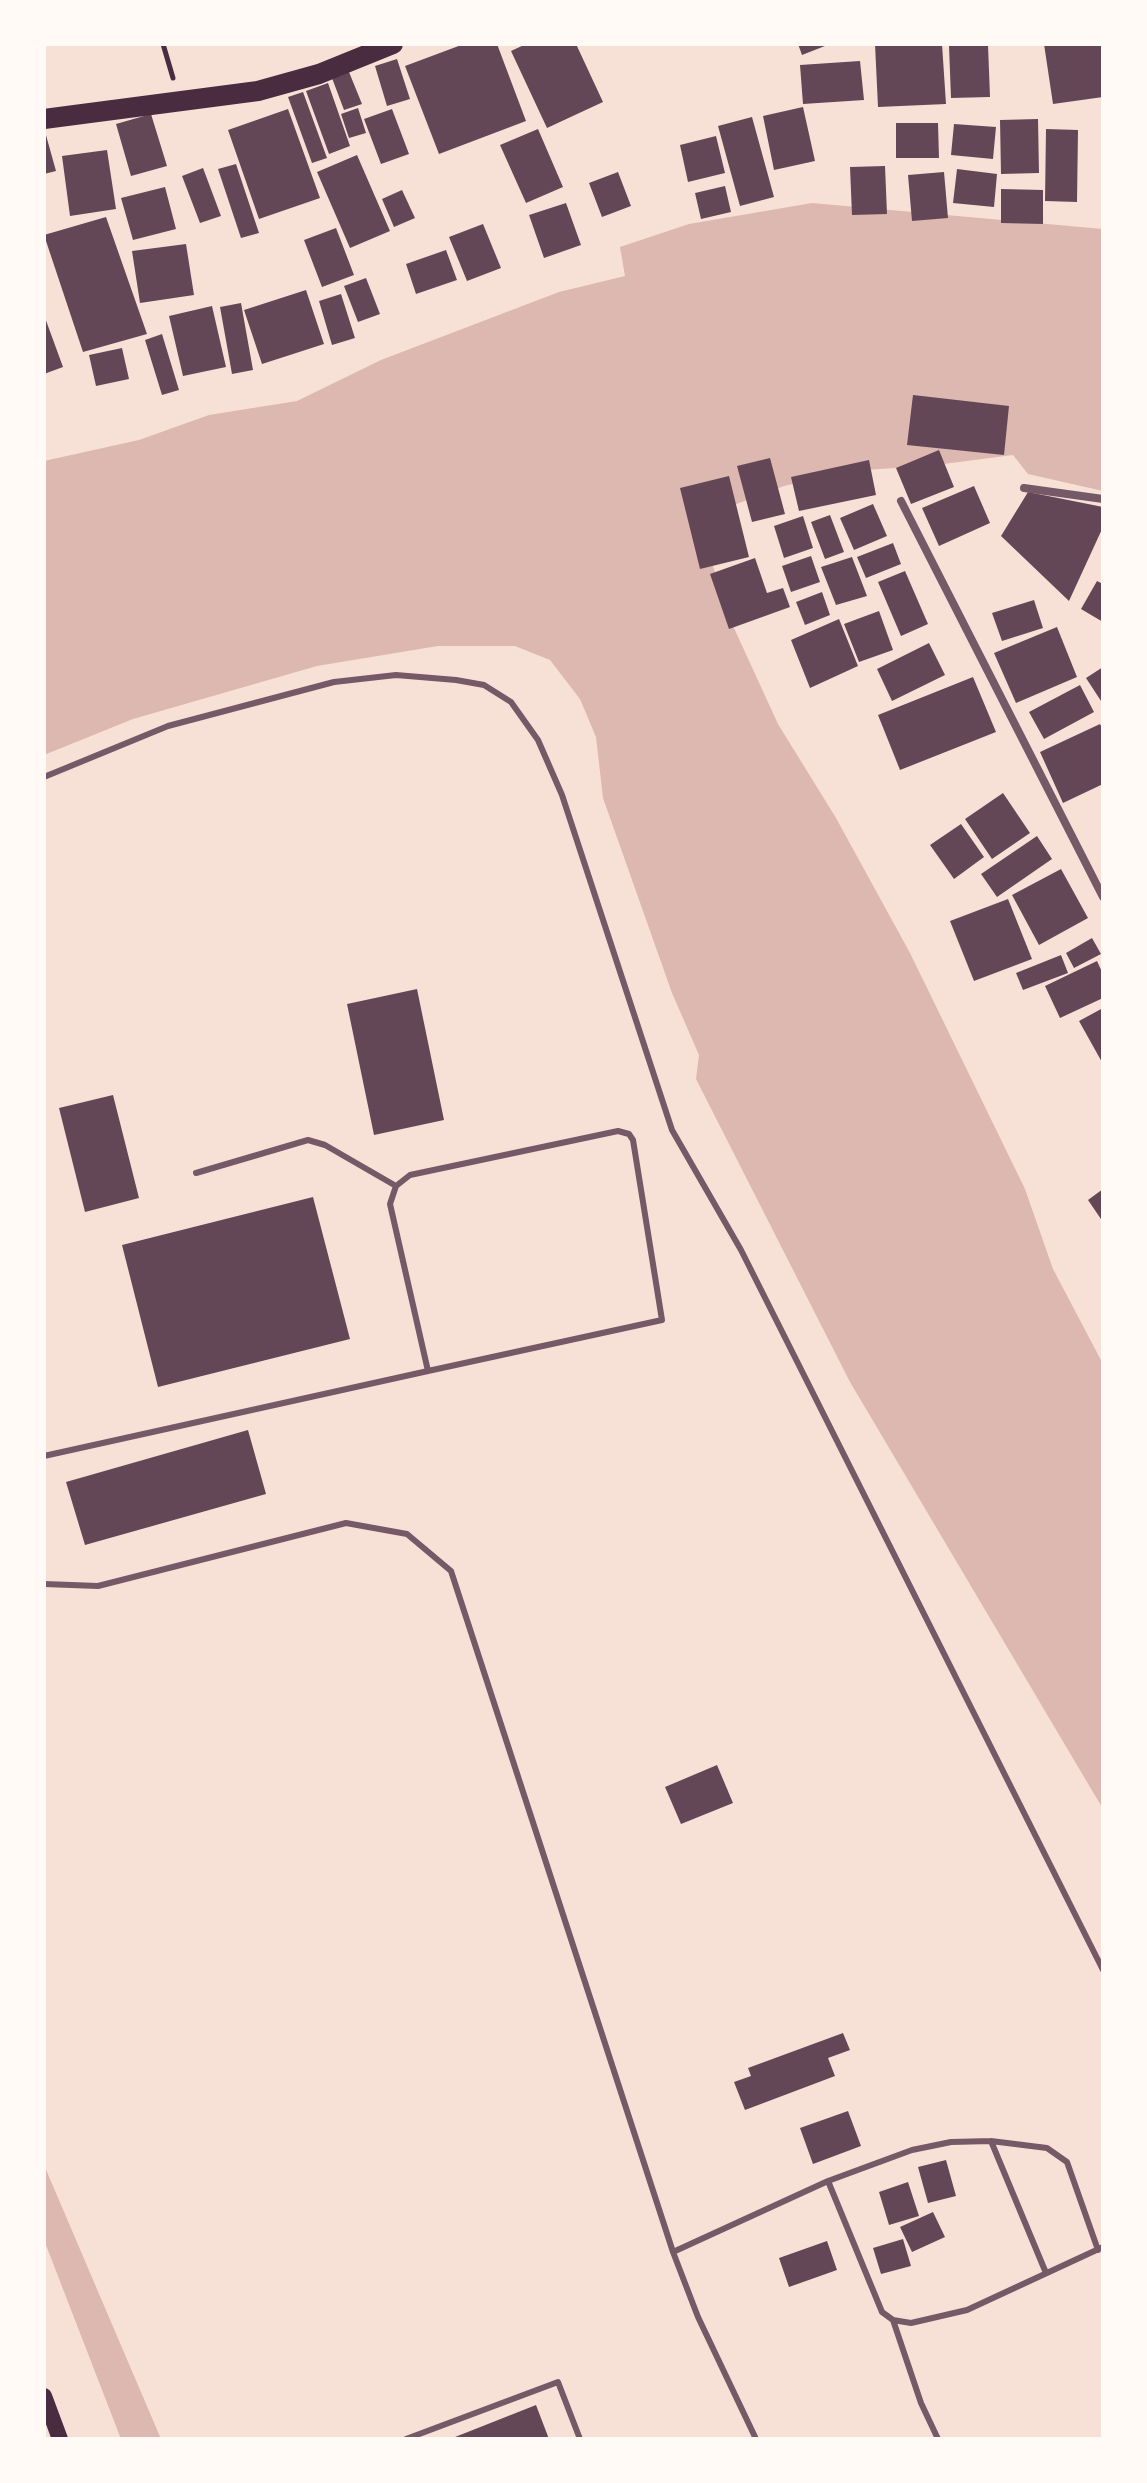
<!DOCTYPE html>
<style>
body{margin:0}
#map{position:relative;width:1147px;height:2483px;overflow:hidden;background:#f7e1d7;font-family:Spectral,serif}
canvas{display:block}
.frame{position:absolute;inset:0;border:46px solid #fffaf5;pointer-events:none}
</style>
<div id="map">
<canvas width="1147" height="2483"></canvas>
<div class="frame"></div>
</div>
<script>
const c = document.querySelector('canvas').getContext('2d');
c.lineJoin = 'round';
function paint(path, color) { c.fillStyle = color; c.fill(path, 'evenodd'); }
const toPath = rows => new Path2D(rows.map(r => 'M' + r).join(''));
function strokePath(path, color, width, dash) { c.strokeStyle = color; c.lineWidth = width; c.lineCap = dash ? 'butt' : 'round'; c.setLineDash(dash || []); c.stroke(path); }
paint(toPath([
 [812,203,1103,229,1103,491,1028,474,1013,455,928,466,848,471,784,486,697,519,734,628,778,724,836,818,910,953,1025,1189,1053,1269,1103,1364,1103,1809,850,1382,696,1079,699,1055,672,993,603,798,596,737,580,699,550,660,515,646,438,646,317,666,133,719,44,755,44,461,139,440,209,415,297,401,381,360,559,292,625,276,620,247,689,224],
 [44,2165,161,2439,121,2439,44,2240]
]), '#dcb8b0');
paint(toPath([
 [464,44,497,44,526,121,439,154,405,66],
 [526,44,576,44,603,102,547,128,511,51],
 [798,44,830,44,802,55],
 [875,44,942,44,946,104,878,107],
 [1044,44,1103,44,1103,97,1053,104],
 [988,45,990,97,951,98,949,46],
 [397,59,410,99,387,106,375,66],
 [860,61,864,100,803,104,800,65],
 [349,72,362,104,344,110,332,78],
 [328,83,350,146,329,154,306,91],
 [303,92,327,158,312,163,288,97],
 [803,107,815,161,774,170,763,116],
 [358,108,366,133,349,138,341,114],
 [288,109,320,198,259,219,228,130],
 [392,109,409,154,381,164,364,119],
 [151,114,167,166,131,176,116,124],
 [752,117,774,197,740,206,718,126],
 [1038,119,1039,173,1001,174,1000,120],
 [896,123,938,123,939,158,896,158],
 [954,124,996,127,993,159,951,155],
 [44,128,56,171,44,174],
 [538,129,563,187,526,203,500,145],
 [1046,129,1078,130,1077,202,1045,201],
 [716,136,725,173,688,182,680,145],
 [107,150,116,209,70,216,62,156],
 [357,155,390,231,350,248,317,172],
 [236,164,259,233,241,238,218,169],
 [885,166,887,214,852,215,850,167],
 [203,168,221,216,200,223,182,176],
 [957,169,997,174,994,207,953,203],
 [618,172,631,206,602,217,589,183],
 [944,172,948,218,912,221,908,175],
 [725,186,731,212,701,219,695,193],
 [165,187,176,229,133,240,121,198],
 [1001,189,1043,190,1043,224,1001,223],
 [402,190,415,218,394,227,382,199],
 [566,203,581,245,544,258,529,215],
 [106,217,147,334,83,352,44,235],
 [483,224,501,268,467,281,449,237],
 [336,228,354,275,322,287,304,240],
 [186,244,194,295,140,303,132,251],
 [446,250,457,280,416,294,406,264],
 [366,278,380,314,358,322,344,286],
 [306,290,324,344,262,364,244,310],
 [341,294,355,338,332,345,319,301],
 [241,303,253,370,232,374,220,307],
 [212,306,226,367,183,376,169,316],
 [44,315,63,367,44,374],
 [162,334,179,390,162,395,145,340],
 [122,348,129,379,96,386,89,355],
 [913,395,1009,406,1004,455,907,445],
 [939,450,954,487,911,504,896,468],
 [770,458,785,514,752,522,737,466],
 [869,460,876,495,799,511,791,477],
 [729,476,749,557,700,569,680,488],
 [974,486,990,523,939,546,922,508],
 [1028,492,1103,507,1103,527,1069,601,1001,536],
 [873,504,887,536,854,550,840,518],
 [830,515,844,552,825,559,811,522],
 [803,516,813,548,784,558,774,526],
 [893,543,901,564,866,578,857,557],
 [811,556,820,582,791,592,782,566],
 [852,557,867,596,836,605,821,567],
 [755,558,767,593,783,588,790,607,729,629,710,574],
 [905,571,928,624,901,636,878,582],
 [1097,581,1103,584,1103,622,1081,609],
 [822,592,830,615,805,625,796,602],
 [1034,600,1043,628,1002,641,992,613],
 [879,611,893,650,859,662,844,624],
 [839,619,858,666,810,688,791,640],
 [1057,627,1077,677,1016,703,994,653],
 [929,643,945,675,892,701,877,669],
 [1103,667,1103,704,1086,678],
 [973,677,996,732,900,770,878,715],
 [1080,685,1094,712,1044,739,1029,712],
 [1100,724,1103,730,1103,784,1063,803,1040,752],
 [1003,793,1030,833,992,859,965,819],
 [961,824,984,857,954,879,930,845],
 [1037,836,1052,859,997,897,981,874],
 [1061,869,1088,918,1039,945,1012,895],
 [1008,899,1032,959,974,981,950,921],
 [1092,938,1101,954,1074,968,1066,953],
 [1061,955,1068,973,1023,990,1016,973],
 [1097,961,1103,974,1103,998,1060,1018,1045,986],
 [417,989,444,1120,374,1135,347,1004],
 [1103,1008,1103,1064,1079,1021],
 [113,1095,139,1198,85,1212,59,1108],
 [1103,1189,1103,1222,1088,1200],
 [313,1197,350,1339,158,1387,122,1245],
 [248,1430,266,1494,85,1545,66,1482],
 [717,1765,733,1803,681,1824,665,1787],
 [843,2033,850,2050,828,2058,835,2076,745,2110,734,2082,751,2076,748,2068],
 [848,2111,861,2146,813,2164,800,2128],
 [946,2160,956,2196,928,2203,918,2167],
 [908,2182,919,2216,889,2225,879,2192],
 [933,2212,945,2237,912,2252,900,2227],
 [903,2239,911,2266,881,2274,873,2248],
 [827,2241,837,2270,789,2287,779,2258],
 [536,2405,549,2439,450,2439]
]), '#644757');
strokePath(toPath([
 [163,44,173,78]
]), '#4a2c40', 5);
strokePath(toPath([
 [44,777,168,726,334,682,396,675,456,680,484,685,511,702,538,740,562,795,672,1130,741,1250,1103,1970],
 [196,1173,308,1140,325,1145,396,1186],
 [44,1456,428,1371,390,1204,396,1186,410,1175,618,1131,629,1134,633,1140,662,1320,428,1371],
 [44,1584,98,1586,346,1523,407,1534,451,1571,673,2252],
 [991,2141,1047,2148,1067,2162,1098,2250],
 [828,2181,882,2312,893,2320,911,2323,967,2310,1103,2247],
 [893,2320,921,2403,938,2439],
 [406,2439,558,2382,580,2439],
 [756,2439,698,2317,673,2252,828,2181,912,2150,951,2142,991,2141,1046,2273]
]), '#755966', 6);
strokePath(toPath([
 [1024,488,1103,499],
 [901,501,1103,897]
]), '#755966', 8);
strokePath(toPath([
 [44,2396,60,2439]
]), '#4a2c40', 16);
strokePath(toPath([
 [44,119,258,91,319,74,393,44]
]), '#4a2c40', 20);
</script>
